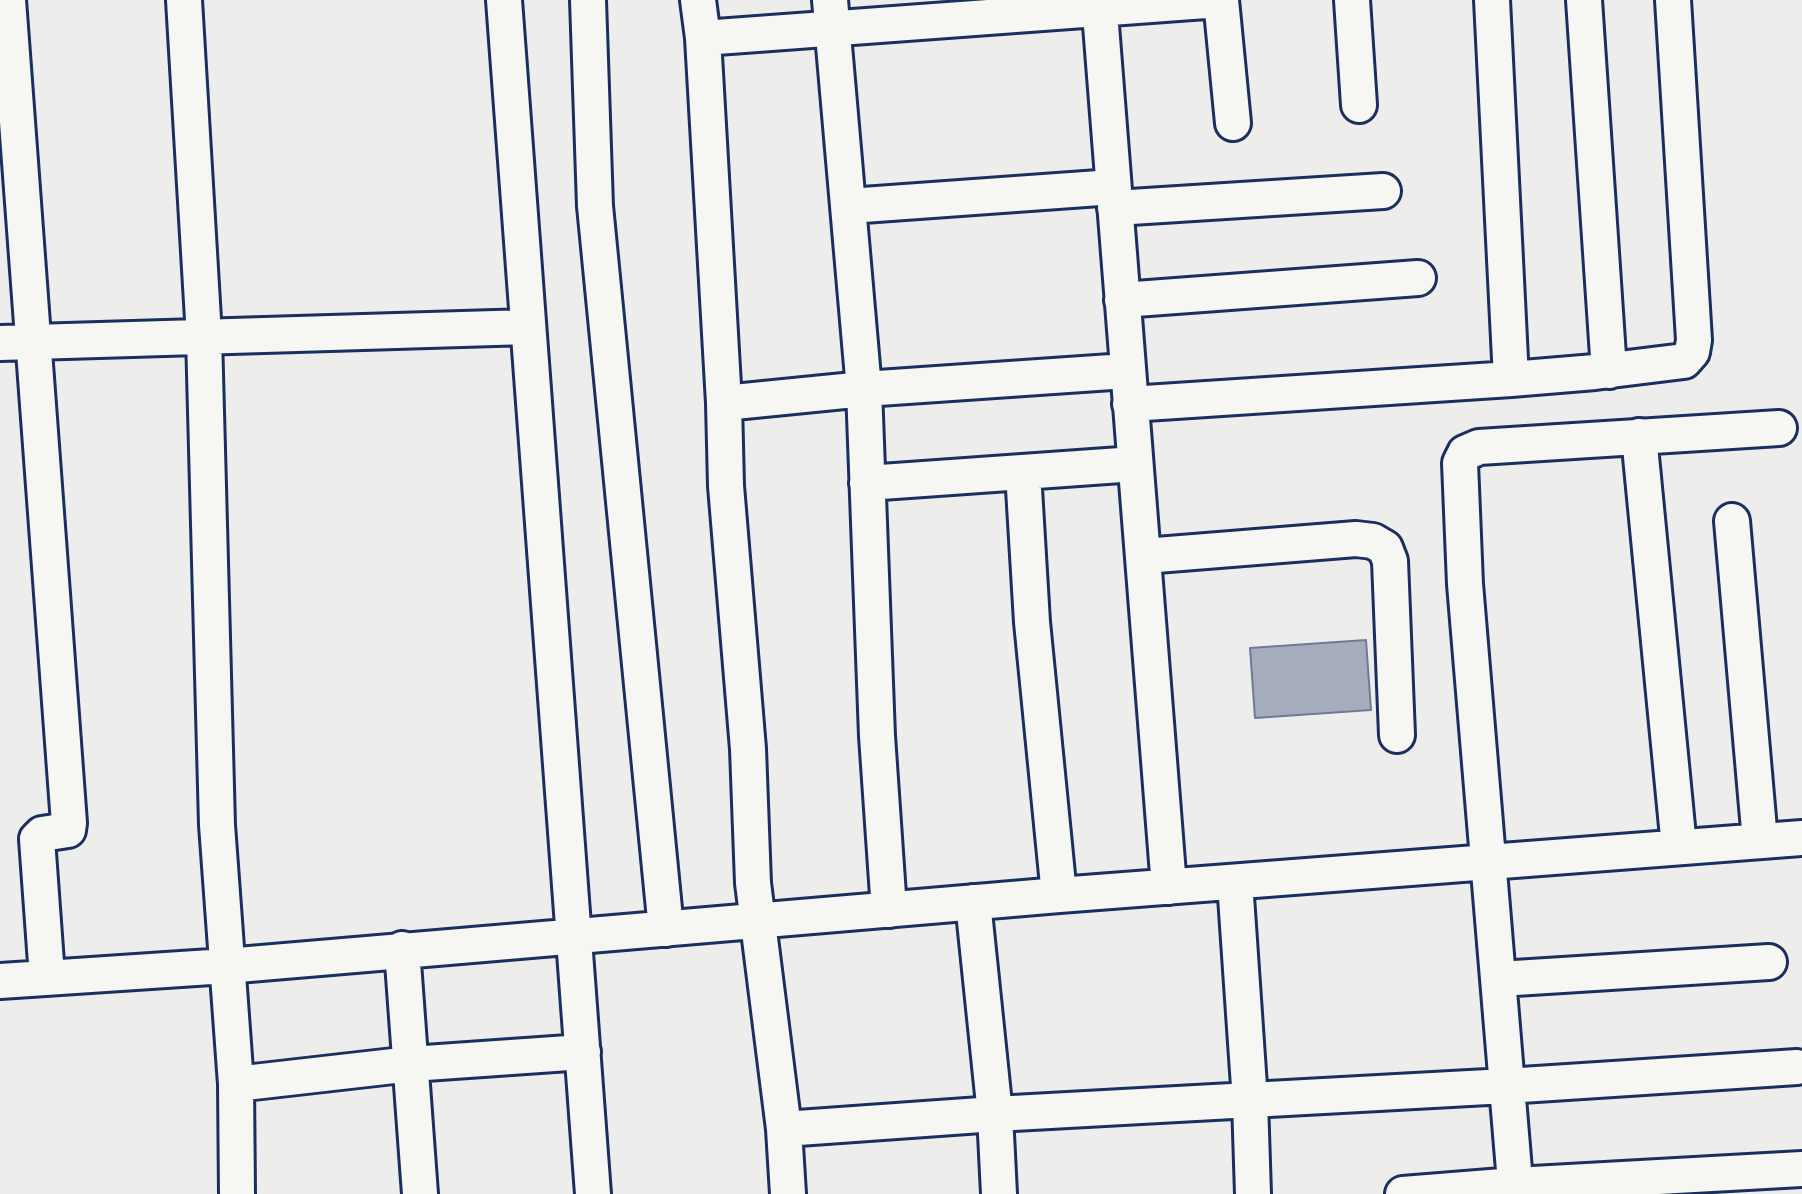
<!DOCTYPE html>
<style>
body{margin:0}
canvas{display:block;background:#edeeec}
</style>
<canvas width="1802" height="1194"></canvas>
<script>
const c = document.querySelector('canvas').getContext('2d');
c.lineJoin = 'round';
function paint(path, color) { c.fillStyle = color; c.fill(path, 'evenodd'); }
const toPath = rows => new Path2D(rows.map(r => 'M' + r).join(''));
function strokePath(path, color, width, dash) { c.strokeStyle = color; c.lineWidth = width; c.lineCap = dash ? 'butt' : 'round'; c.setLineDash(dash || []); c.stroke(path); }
const water = toPath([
 [1366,640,1371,710,1255,718,1250,648,1366,640]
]);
paint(water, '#a5acbc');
strokePath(water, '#6e7a96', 2);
const minor = toPath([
 [8,0,69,823,68,830,42,834,37,839,47,977],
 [184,0,204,336,217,825,236,1084,237,1194],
 [504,0,593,1194],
 [588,0,595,206,666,929],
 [698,0,703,38,1219,0],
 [830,0,864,389,877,736,889,910],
 [1099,0,1169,887],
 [1221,0,1233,123],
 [1352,0,1359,105],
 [1492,0,1511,379],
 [1584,0,1609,371],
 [703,38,724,403,726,486,748,749,753,883,784,1129,788,1194],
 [849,206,1113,187],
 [1115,208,1383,191],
 [1122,300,1418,278],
 [0,343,528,327],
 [724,403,864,389,1126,371],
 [1130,404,1511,379,1595,372,1684,361,1692,352,1694,340,1673,0],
 [1639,436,1679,847],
 [1023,472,1032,622,1059,895],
 [867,483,1135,464],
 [1732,521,1760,841],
 [1144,556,1356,539,1373,541,1385,548,1390,561,1397,735],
 [1235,882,1250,1101,1253,1194],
 [973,902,995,1114,999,1194],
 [402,949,420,1194],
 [1499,979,1769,962],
 [0,981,226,966,1059,895,1802,838],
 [236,1084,411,1064,583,1052],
 [784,1129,995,1114,1506,1086,1797,1067],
 [1403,1194,1515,1185,1802,1169],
 [1516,1194,1465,584,1460,463,1465,453,1479,447,1779,428]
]);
strokePath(minor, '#1b2f5e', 40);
strokePath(minor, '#f6f6f2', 34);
</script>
